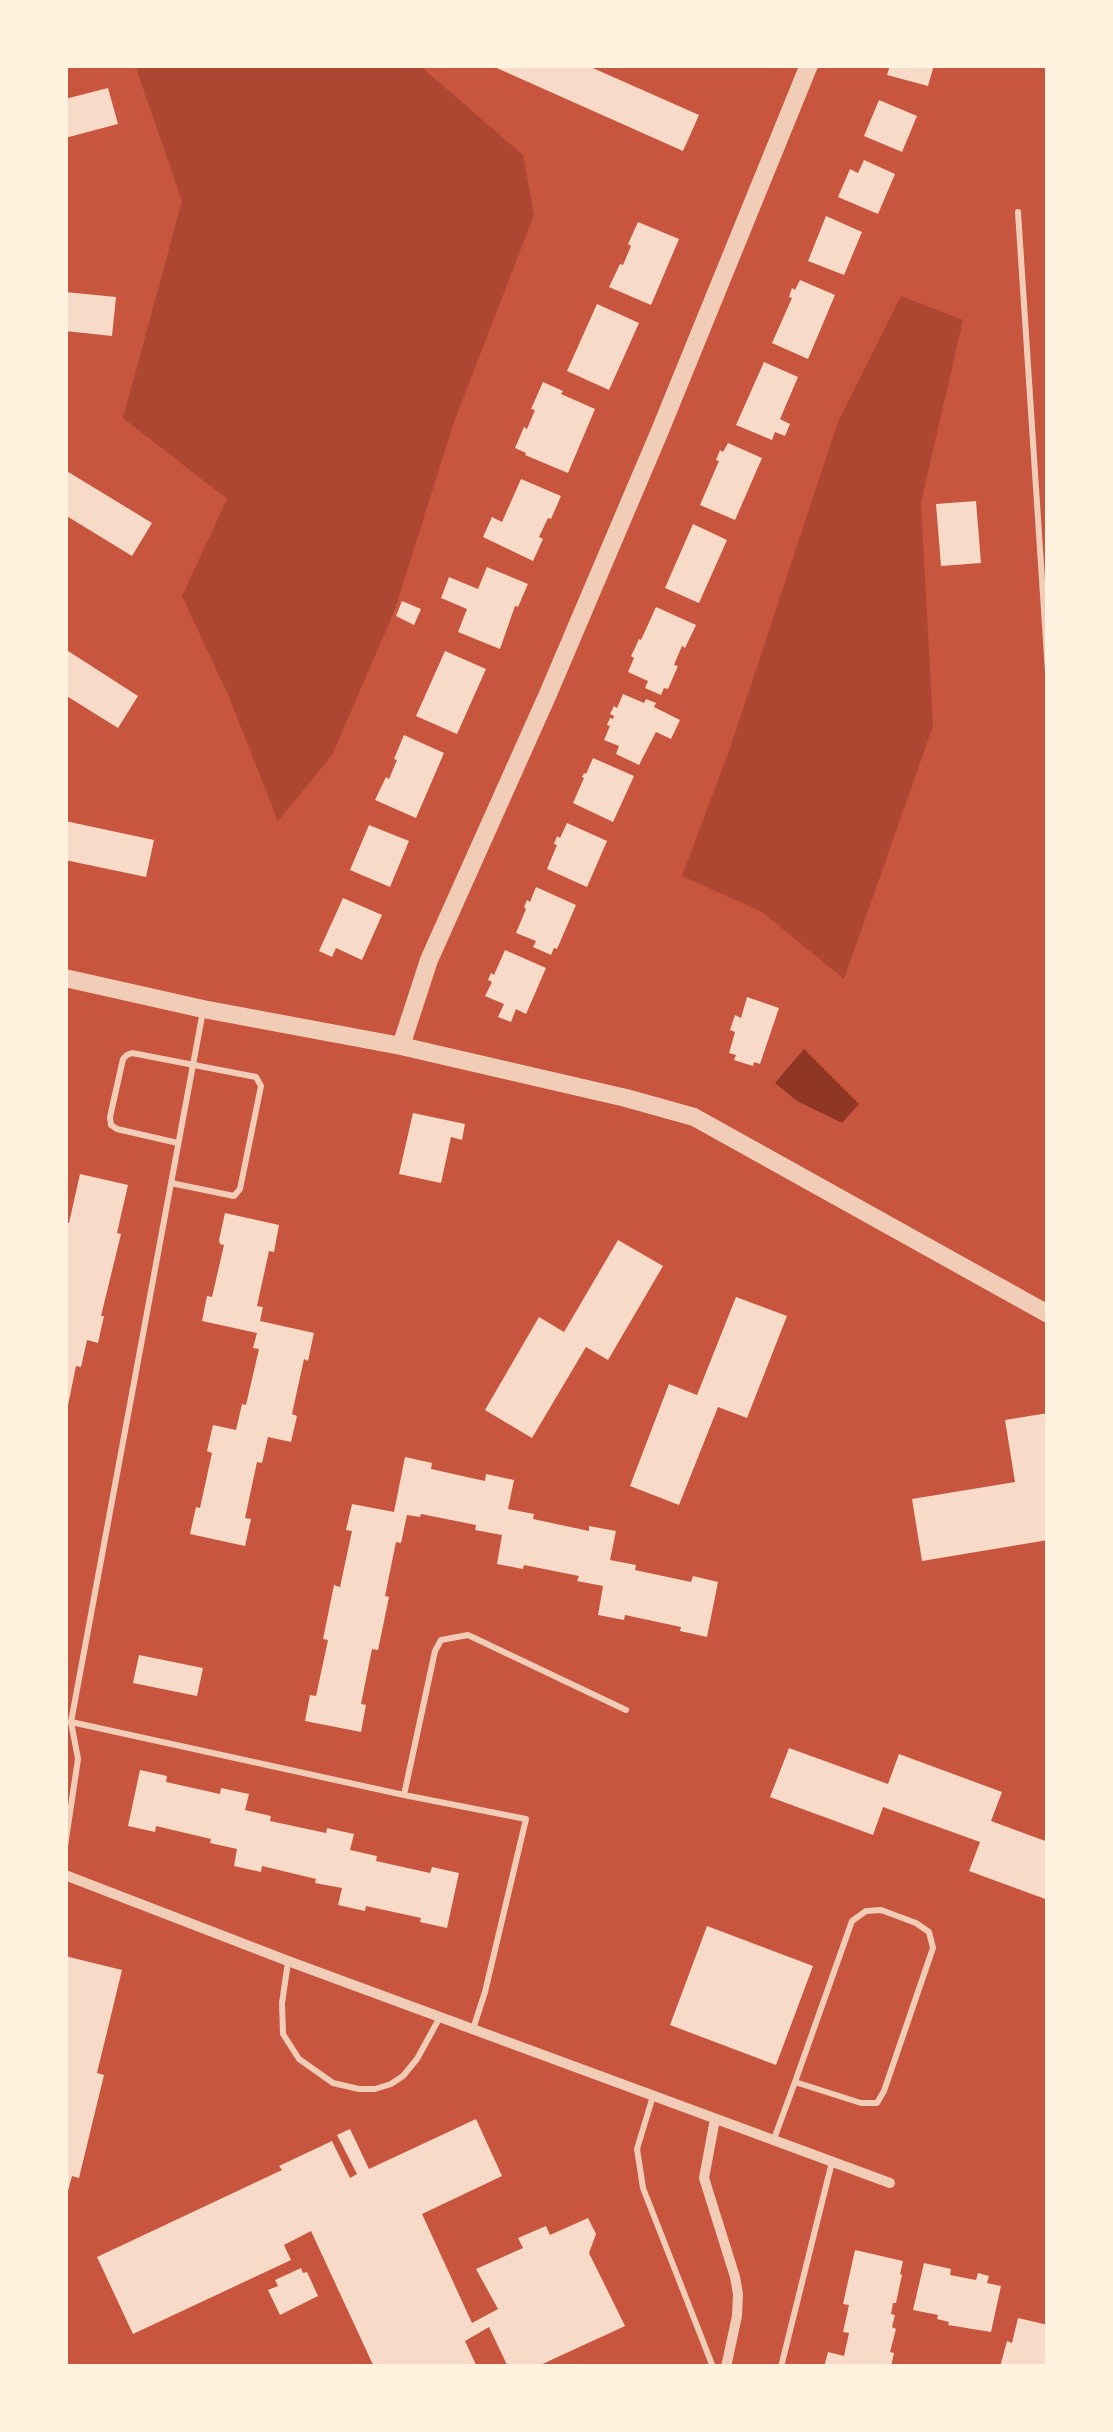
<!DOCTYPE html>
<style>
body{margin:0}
#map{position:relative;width:1113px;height:2432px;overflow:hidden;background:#c8553d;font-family:"Work Sans",sans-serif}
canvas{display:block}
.frame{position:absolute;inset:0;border:68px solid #fff3e0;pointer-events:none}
</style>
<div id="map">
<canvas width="1113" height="2432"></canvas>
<div class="frame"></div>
</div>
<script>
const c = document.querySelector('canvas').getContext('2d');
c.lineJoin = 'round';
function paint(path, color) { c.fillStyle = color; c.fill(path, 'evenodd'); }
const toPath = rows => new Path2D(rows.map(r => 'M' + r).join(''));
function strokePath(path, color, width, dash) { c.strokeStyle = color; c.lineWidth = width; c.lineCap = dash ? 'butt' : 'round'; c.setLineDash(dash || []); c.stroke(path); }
paint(toPath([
 [135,65,419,65,523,155,534,215,454,422,394,612,332,755,278,821,229,697,182,596,227,499,123,418,182,201],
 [901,296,963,320,921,503,933,726,844,979,762,912,682,876,730,748,838,422]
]), '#ae4732');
paint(toPath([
 [804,1049,859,1104,842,1123,797,1101,775,1083]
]), '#8f3625');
paint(toPath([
 [490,65,586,65,699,115,683,151],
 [890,65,934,65,928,86,887,75],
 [108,88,118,124,65,138,65,99],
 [879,100,917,116,902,152,864,136],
 [864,160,895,174,878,214,838,197,850,169,858,173],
 [826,216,862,232,844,275,808,261],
 [638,222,679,239,651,305,609,287,620,264,623,265,631,246,628,244],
 [800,280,835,295,808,359,772,343,792,298,789,297,792,288,795,290],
 [65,292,116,297,112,336,65,331],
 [597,304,639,323,609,390,567,371],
 [764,362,798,377,780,419,790,424,785,436,775,432,772,440,736,425],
 [543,382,563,391,561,394,595,409,568,473,525,455,526,453,515,448,524,427,527,429,535,410,531,409],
 [728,443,762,458,735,520,700,505,719,461,716,460,720,450,723,452],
 [65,470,152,523,132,556,65,515],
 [521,479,561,496,551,519,548,518,539,537,543,539,533,561,483,537,492,517,502,522],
 [976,501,981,563,941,566,936,504],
 [693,524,727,540,699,603,665,588],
 [487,567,528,584,518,607,515,606,500,649,458,632,467,609,441,598,449,577,478,589],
 [402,601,421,609,414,625,396,616],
 [656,607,696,625,685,648,682,646,674,665,678,666,668,689,664,688,661,695,645,688,648,681,628,672,634,658,631,656,635,648,639,639,641,640],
 [65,649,138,696,118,728,65,695],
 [445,651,486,669,457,734,416,716],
 [623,694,644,703,646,699,656,703,654,707,680,720,671,739,656,732,639,765,616,754,619,746,604,740,610,726,607,725,610,718,613,719,614,716,610,714,614,706,617,708],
 [404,735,444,753,416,818,375,800,386,777,389,779,397,760,394,759],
 [593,758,634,776,613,822,573,803,584,778,582,777,584,773,586,774],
 [65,821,154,840,146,877,65,860],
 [567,823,607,841,587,887,547,869,557,845,554,844,557,836,560,838],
 [369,825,409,841,390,887,350,870],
 [536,887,576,905,557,949,554,948,551,955,533,947,536,941,516,933,526,909,524,907,527,900,530,902],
 [343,898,382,915,362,960,336,948,332,957,319,951],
 [505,950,546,968,526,1014,516,1009,511,1022,498,1017,504,1004,485,996,492,982,488,980,491,973,494,975],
 [747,997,779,1008,760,1064,754,1062,753,1066,734,1060,736,1055,729,1053,735,1032,730,1030,735,1015,741,1018],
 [413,1113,465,1124,462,1140,451,1137,441,1183,399,1174],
 [80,1174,128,1185,117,1233,121,1234,101,1316,104,1316,98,1343,87,1340,81,1367,76,1366,67,1410,65,1228,66,1223,69,1223],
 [225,1213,279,1225,274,1252,269,1251,257,1306,263,1307,260,1321,314,1333,308,1361,304,1359,292,1414,297,1416,291,1442,268,1437,262,1463,257,1462,245,1518,251,1519,245,1546,190,1534,196,1507,200,1508,212,1453,207,1451,213,1425,236,1430,242,1404,246,1405,259,1349,253,1348,257,1333,202,1321,207,1296,212,1297,224,1245,220,1244,219,1240],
 [618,1240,663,1266,608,1360,586,1347,532,1438,485,1410,539,1317,564,1332],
 [736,1297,787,1316,747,1418,718,1407,679,1505,630,1486,669,1384,697,1395],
 [1048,1413,1048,1540,922,1561,912,1499,1015,1482,1005,1420],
 [405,1457,432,1463,431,1469,485,1481,486,1474,514,1480,508,1509,534,1514,533,1519,589,1531,589,1526,616,1531,610,1560,636,1565,635,1570,691,1582,693,1576,718,1582,707,1637,680,1631,681,1627,625,1615,624,1620,598,1615,603,1586,577,1581,579,1576,524,1565,523,1569,497,1564,502,1535,475,1530,476,1525,421,1514,420,1517,407,1515,401,1543,396,1542,385,1596,389,1597,378,1650,372,1649,361,1704,366,1705,361,1732,305,1721,310,1695,316,1696,328,1640,323,1639,334,1585,340,1587,352,1531,346,1530,352,1504,394,1512],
 [139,1655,203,1668,197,1696,133,1683],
 [789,1748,888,1784,899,1754,1002,1792,991,1821,1048,1842,1048,1900,969,1871,980,1842,883,1807,873,1835,770,1797],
 [140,1770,167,1776,166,1782,220,1794,221,1788,249,1794,245,1810,271,1816,270,1821,326,1833,327,1828,354,1834,350,1850,377,1856,376,1861,430,1873,432,1867,459,1873,447,1928,420,1922,421,1918,366,1906,365,1911,338,1905,342,1888,315,1883,316,1879,262,1866,261,1872,234,1866,237,1849,210,1843,211,1839,156,1826,155,1832,128,1826],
 [707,1926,813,1966,776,2065,670,2025],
 [65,1956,122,1970,97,2073,104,2075,79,2178,72,2176,66,2198],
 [476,2119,502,2176,422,2214,472,2323,498,2309,476,2269,523,2248,518,2238,546,2226,550,2235,588,2218,596,2234,589,2253,625,2326,536,2367,508,2367,489,2327,465,2341,477,2367,374,2367,311,2231,284,2245,291,2260,133,2334,97,2257,282,2170,279,2166,332,2141,350,2178,357,2174,337,2135,350,2129,369,2169],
 [855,2250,903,2261,900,2274,902,2275,896,2303,893,2303,891,2314,895,2315,892,2327,896,2329,890,2352,894,2353,891,2367,824,2367,828,2352,844,2356,849,2333,843,2332,849,2305,843,2304],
 [924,2263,951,2269,950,2275,976,2280,978,2273,989,2276,987,2283,1001,2286,991,2332,948,2325,949,2322,937,2319,938,2315,913,2310],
 [301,2268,303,2273,307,2272,318,2296,280,2315,268,2290,278,2286,275,2280],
 [1018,2318,1048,2325,1047,2367,1000,2367,1007,2341,1012,2343]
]), '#f7dbc8');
strokePath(toPath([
 [1018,212,1048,672],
 [171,1183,234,1196,240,1189,261,1086,256,1077,132,1053,127,1055,123,1059,110,1117,111,1125,117,1129,178,1143],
 [71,1722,404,1795,526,1819,485,1992,473,2029],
 [404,1795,435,1651,441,1640,468,1635,626,1710],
 [65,1846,78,1759,71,1722,203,1011],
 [288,1962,282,2003,283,2034,299,2059,333,2083,359,2089,375,2089,391,2084,403,2076,417,2059,440,2017],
 [653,2096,637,2149,643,2188,713,2367],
 [774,2139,795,2082,852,1921,866,1911,881,1910,916,1923,929,1932,933,1948,884,2091,877,2103,861,2103,795,2082],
 [781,2367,832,2162]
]), '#f1ccb7', 6);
strokePath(toPath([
 [65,1875,288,1961,890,2183],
 [715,2119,704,2178,735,2277,738,2294,737,2316,726,2367]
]), '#f1ccb7', 10);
strokePath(toPath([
 [65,978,203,1009,401,1046,626,1098,694,1117,1048,1314],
 [401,1046,429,960,548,694,659,433,809,65]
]), '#f1ccb7', 18);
</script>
